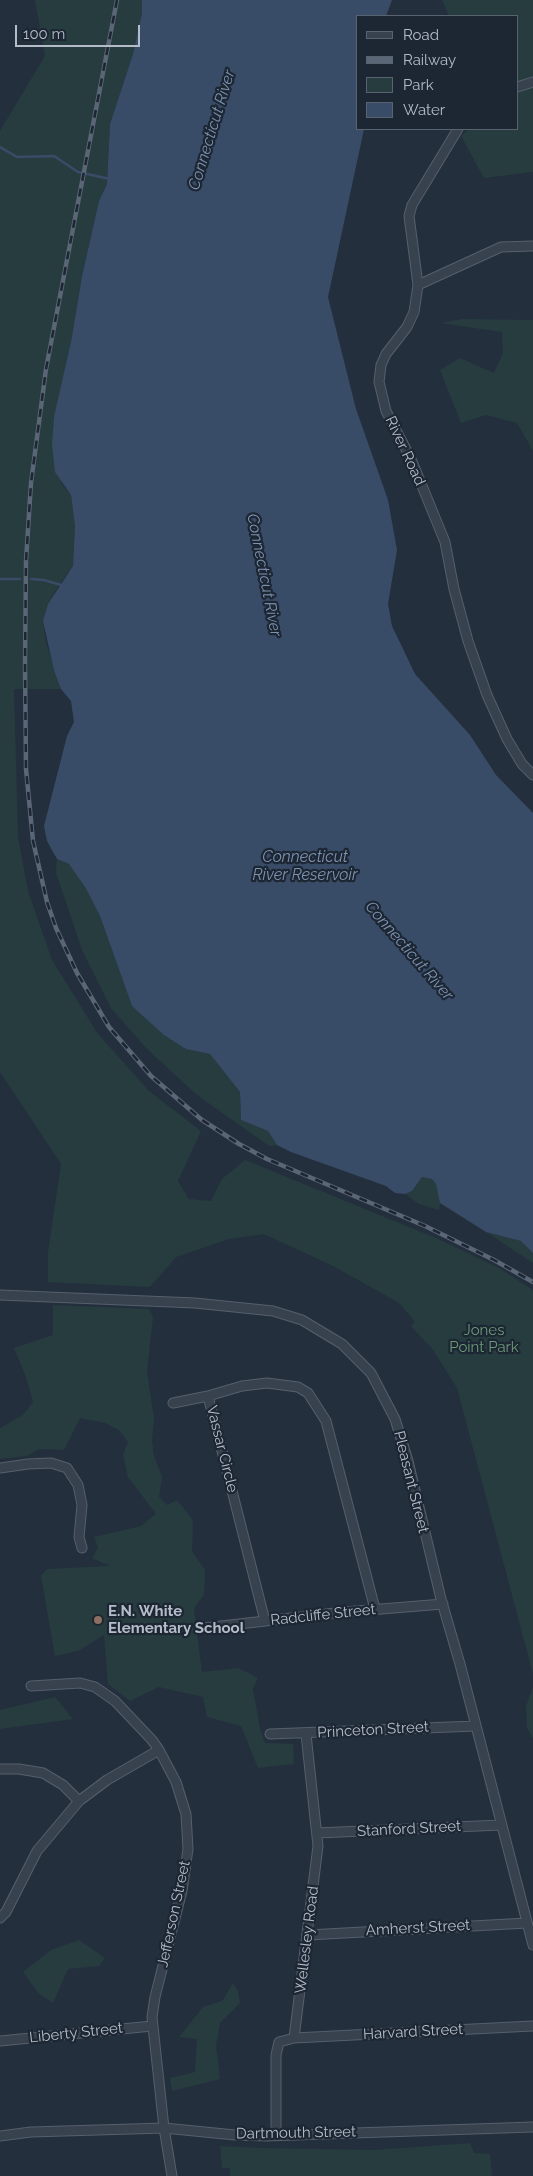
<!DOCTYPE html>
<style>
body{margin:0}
#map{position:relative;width:533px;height:2176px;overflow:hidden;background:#242f3e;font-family:Raleway,sans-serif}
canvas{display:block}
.legend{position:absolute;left:356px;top:15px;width:162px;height:115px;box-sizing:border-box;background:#1d2633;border:1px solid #59626f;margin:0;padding:6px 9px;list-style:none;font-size:15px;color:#b4bcc9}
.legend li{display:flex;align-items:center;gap:10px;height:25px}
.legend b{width:25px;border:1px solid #59626f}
.scale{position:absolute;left:15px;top:25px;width:125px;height:22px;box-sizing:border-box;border:2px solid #b4bcc9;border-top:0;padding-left:6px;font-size:15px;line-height:18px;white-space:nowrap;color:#b4bcc9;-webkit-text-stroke:4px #1d2633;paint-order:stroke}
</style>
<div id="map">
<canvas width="533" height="2176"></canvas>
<ul class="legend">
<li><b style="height:6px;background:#38414e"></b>Road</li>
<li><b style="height:6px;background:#5a6575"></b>Railway</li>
<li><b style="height:14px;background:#263c3f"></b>Park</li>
<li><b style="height:14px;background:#394c67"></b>Water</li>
</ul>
<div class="scale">100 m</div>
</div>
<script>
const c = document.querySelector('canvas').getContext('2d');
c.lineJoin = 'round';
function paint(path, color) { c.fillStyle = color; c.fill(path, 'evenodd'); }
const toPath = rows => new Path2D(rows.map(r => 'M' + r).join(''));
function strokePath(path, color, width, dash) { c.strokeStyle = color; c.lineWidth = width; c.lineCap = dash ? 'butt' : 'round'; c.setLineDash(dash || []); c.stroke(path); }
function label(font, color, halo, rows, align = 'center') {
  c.font = font + ' Raleway,sans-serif'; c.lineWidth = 4.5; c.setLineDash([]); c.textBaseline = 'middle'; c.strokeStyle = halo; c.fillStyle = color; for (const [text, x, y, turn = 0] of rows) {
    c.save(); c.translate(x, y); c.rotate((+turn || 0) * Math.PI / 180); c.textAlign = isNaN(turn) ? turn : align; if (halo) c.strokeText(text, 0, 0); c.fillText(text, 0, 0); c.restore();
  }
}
paint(toPath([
 [35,0,142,0,142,13,133,54,110,124,107,184,99,201,82,276,71,342,61,483,71,495,75,526,73,566,59,585,48,604,43,621,46,642,61,689,14,689,18,837,28,891,52,960,98,1034,149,1091,201,1131,178,1181,189,1199,211,1201,222,1179,245,1160,436,1238,499,1268,533,1290,533,1674,457,1388,433,1350,411,1326,415,1322,399,1303,333,1266,264,1234,229,1239,176,1257,150,1287,48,1282,48,1252,61,1164,0,1072,0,131,45,56],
 [442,0,533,0,533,172,484,178,461,136,469,129,517,129,517,16,449,16],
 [462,319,533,320,533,451,517,423,486,415,461,423,440,370,460,358,494,373,503,353,502,332,441,323],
 [57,859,69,864,77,872,100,916,132,1006,186,1049,210,1054,240,1092,241,1120,268,1131,277,1145,269,1146,197,1095,147,1049,111,1008,82,950,56,873],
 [422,1177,432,1179,436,1184,440,1203,439,1210,419,1204,405,1194,412,1191],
 [486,1232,521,1241,533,1253,533,1263],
 [53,1305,149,1309,153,1317,147,1371,154,1419,152,1441,154,1456,162,1477,159,1497,167,1505,177,1500,193,1520,192,1551,205,1570,204,1595,194,1608,202,1672,238,1668,258,1678,253,1689,260,1729,265,1743,293,1744,294,1764,258,1768,241,1726,207,1717,203,1697,159,1687,130,1701,108,1684,104,1635,78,1651,55,1656,41,1576,47,1569,110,1566,92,1558,98,1548,94,1537,141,1526,156,1514,128,1477,123,1455,128,1442,119,1430,105,1423,80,1418,64,1450,39,1449,27,1456,0,1459,0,1428,23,1415,33,1402,26,1377,14,1348,53,1335],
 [533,1687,533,1739,527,1728,526,1706],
 [55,1697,73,1719,0,1729,0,1710],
 [79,1940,105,1958,99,1966,68,1969,53,2003,39,1994,23,1972,51,1950],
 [233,1983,238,1991,240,2003,220,2023,216,2045,220,2079,172,2091,170,2078,195,2072,197,2039,179,2037,203,2007,222,2001],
 [470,2143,474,2153,490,2154,492,2176,230,2176,230,2168,222,2168,220,2146,261,2148,375,2150]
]), '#263c3f');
paint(toPath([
 [142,0,392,0,386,16,357,16,357,129,364,129,328,297,356,409,388,500,397,550,388,604,392,626,415,674,470,735,496,775,533,813,533,1253,521,1241,486,1232,440,1203,436,1184,432,1179,422,1177,412,1191,405,1194,395,1193,386,1186,291,1152,277,1145,268,1131,241,1120,240,1092,210,1054,186,1049,164,1035,132,1006,100,916,85,887,69,864,57,859,47,841,44,826,67,736,74,722,71,701,61,689,54,670,43,621,48,604,73,566,75,526,71,495,55,472,52,445,54,417,71,342,82,276,99,201,107,184,110,124,133,54,142,13]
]), '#394c67');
strokePath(toPath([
 [0,147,17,157,54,156,78,172,110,179],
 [0,579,20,579],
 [31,579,44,580,61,585]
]), '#394c67', 2.5);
const minor = toPath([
 [517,87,533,82],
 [458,129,412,205,409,216,418,285,414,312,407,327,386,354,381,365,379,382,386,411,411,459,445,542,454,589,468,641,487,695,507,739,522,764,533,775],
 [418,285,501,247,533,246],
 [0,1295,195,1303,273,1311,302,1320,342,1344,371,1373,395,1419,408,1461,441,1599,460,1664,533,1945],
 [173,1403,208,1396],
 [0,1468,28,1464,51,1463,67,1468,78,1485,82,1505,79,1537,82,1548],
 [265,1621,208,1396,242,1386,267,1383,298,1387,308,1393,326,1421,375,1609],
 [204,1628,344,1612,443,1604],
 [31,1686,80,1683,95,1687,115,1701,152,1740,159,1750,176,1782,186,1814,188,1849,182,1891,155,1997,152,2017,164,2128,172,2176],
 [270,1734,476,1726],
 [0,1769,19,1769,43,1773,63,1785,79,1801],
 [317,1833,501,1825],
 [0,1918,6,1912,37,1851,79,1801,107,1780,159,1750],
 [308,1935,527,1923],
 [294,2038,533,2026],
 [0,2041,152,2026],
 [276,2134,276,2055,279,2042,294,2038,318,1846,306,1734],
 [0,2136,31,2132,164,2128,235,2135,266,2136,533,2127]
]);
strokePath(minor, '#565f6c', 11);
strokePath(minor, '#38414e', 9);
const rail = toPath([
 [117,0,46,369,31,483,26,561,25,665,26,769,33,841,47,902,56,928,77,973,109,1027,151,1076,202,1120,239,1144,267,1159,425,1226,494,1260,533,1282]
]);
strokePath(rail, '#5a6575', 4.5);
strokePath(rail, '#1d2633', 2.5, [8]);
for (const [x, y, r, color] of [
 [98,1620,5,"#8d6e63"]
]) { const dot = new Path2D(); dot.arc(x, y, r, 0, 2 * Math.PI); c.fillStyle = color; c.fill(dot); strokePath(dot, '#1d2633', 2); }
label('15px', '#b4bcc9', '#1d2633', [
 ["River Road",405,451,65],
 ["Vassar Circle",222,1449,76],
 ["Pleasant Street",411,1482,76],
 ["Radcliffe Street",323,1615,-6],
 ["Princeton Street",373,1730,-3],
 ["Stanford Street",409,1829,-3],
 ["Jefferson Street",174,1914,-78],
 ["Amherst Street",418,1928,-3],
 ["Wellesley Road",307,1940,-83],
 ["Harvard Street",413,2032,-3],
 ["Liberty Street",76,2033,-6],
 ["Dartmouth Street",296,2133,-1]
]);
label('15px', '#6b9a76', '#1d2633', [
 ["Jones",484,1330],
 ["Point Park",484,1347]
]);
label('bold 15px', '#b4bcc9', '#1d2633', [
 ["E.N. White",108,1611],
 ["Elementary School",108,1628]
], 'left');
label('italic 16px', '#7c92b1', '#1d2633', [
 ["Connecticut River",212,130,-73],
 ["Connecticut River",264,575,79],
 ["Connecticut",305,857],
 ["River Reservoir",305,875],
 ["Connecticut River",409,951,49]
]);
</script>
